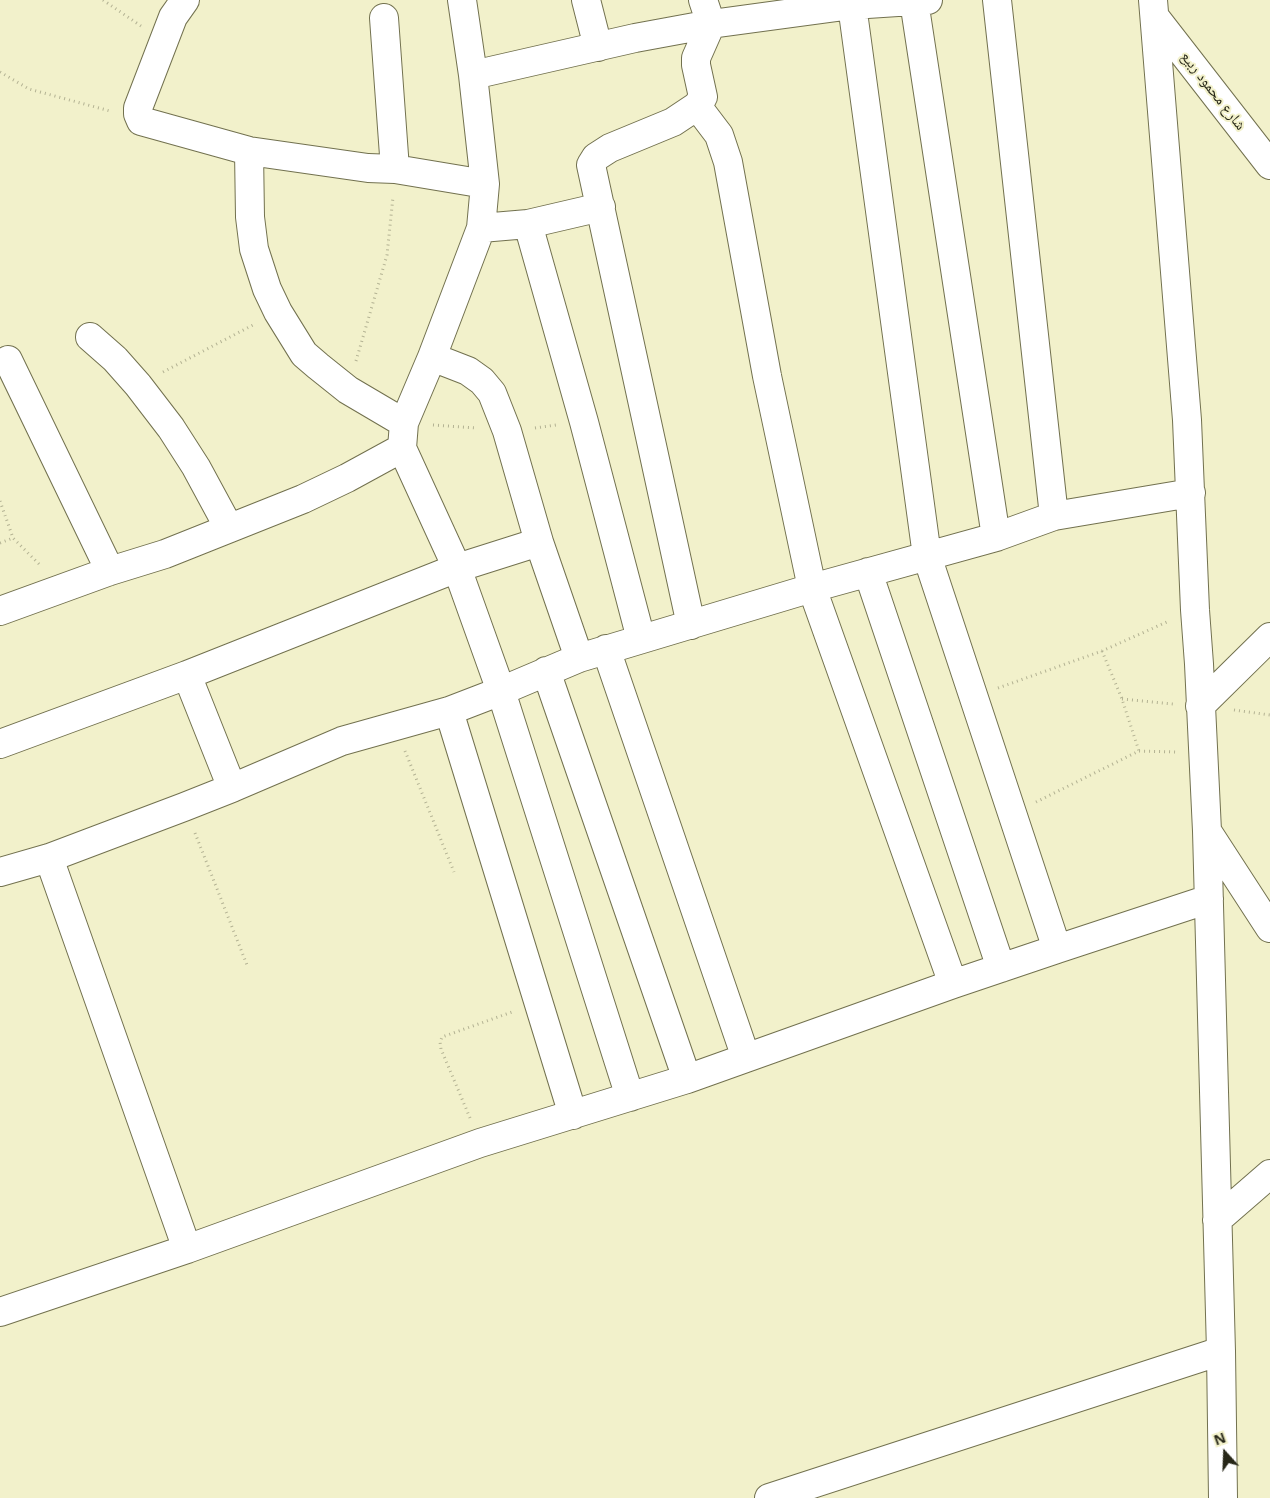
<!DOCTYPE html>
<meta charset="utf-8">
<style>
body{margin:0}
#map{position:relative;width:1270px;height:1498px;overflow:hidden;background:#f2f1cb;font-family:"Noto Sans",sans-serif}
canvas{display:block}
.north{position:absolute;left:1200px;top:1428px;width:50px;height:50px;-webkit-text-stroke:4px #f2f1cb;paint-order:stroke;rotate:340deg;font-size:14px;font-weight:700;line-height:20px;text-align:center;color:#272718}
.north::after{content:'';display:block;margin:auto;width:18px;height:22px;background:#272718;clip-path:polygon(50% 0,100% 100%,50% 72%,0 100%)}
</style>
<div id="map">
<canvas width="1270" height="1498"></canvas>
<div class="north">N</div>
</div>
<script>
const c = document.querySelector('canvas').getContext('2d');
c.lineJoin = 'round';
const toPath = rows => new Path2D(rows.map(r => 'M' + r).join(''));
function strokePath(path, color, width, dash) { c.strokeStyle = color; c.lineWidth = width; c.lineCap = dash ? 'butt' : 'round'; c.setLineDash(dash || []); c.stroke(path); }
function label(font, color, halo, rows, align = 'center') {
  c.font = font + ' "Noto Sans","Noto Naskh Arabic",sans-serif'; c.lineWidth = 4; c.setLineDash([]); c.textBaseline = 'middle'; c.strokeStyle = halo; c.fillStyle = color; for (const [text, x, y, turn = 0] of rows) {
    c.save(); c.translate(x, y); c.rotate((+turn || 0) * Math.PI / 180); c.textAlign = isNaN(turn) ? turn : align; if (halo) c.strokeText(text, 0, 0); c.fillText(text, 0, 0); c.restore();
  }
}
const minor = toPath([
 [185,0,173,17,138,108,138,114,141,121,249,151,368,168,395,169,485,184],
 [462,0,473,75,485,184,481,228,432,357,404,423,402,448,457,568,501,691,630,1097],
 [586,0,598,47],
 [997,0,1054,516],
 [1153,0,1187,420,1195,610,1199,664,1207,831,1221,1351,1223,1498],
 [914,1,996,537],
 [1155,17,1270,165],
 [384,18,395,169],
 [473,75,635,38,711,24,852,5,928,0],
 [697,106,719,135,728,162,767,376,812,588,953,984],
 [249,151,250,217,254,249,267,289,278,312,304,354,318,366,348,390,404,423],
 [528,224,601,207],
 [481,228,528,224,584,422,641,639],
 [90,337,115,359,138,385,171,428,196,467,229,528],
 [432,357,468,371,482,381,492,393,507,431,539,542],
 [8,360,110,571],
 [868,572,1001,968],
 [0,611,110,571,165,554,303,499,347,478,402,448],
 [691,625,591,165,596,157,610,148,673,122,697,106,703,97,696,65,696,58,711,24,703,0],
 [606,649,746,1058],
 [546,671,687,1079],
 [187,675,232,788],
 [1200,706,1270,637],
 [449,711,573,1115],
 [0,744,187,675,457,568,539,542,579,658],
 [1207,831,1270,928],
 [49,858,187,1249],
 [0,872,49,858,184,807,232,788,342,741,449,711,501,691,579,658,812,588,996,537,1054,516,1191,493],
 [1057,949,1209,899],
 [1217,1220,1270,1174],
 [0,1312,187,1249,480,1143,687,1079,953,984,1057,949,927,556,852,5],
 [769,1498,1221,1351]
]);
strokePath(minor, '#72714f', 30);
strokePath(toPath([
 [103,0,141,26],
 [0,72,29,89,110,111],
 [356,361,387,255,393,197],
 [163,372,253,325],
 [433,425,476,428],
 [535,428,556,425],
 [0,501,13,538,41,566],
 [0,543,13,538],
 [1102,651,1122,699,1139,751],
 [998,688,1102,651,1169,621],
 [1122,699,1173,704],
 [1234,710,1270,715],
 [405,751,454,872],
 [1036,802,1139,751,1176,752],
 [195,833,247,965],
 [470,1118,441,1049,440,1042,442,1037,512,1012]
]), '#b3b293', 3, [1, 4]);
strokePath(minor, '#fff', 28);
label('15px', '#272718', '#f2f1cb', [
 ["شارع محمود ربيع",1213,91,52]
]);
</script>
